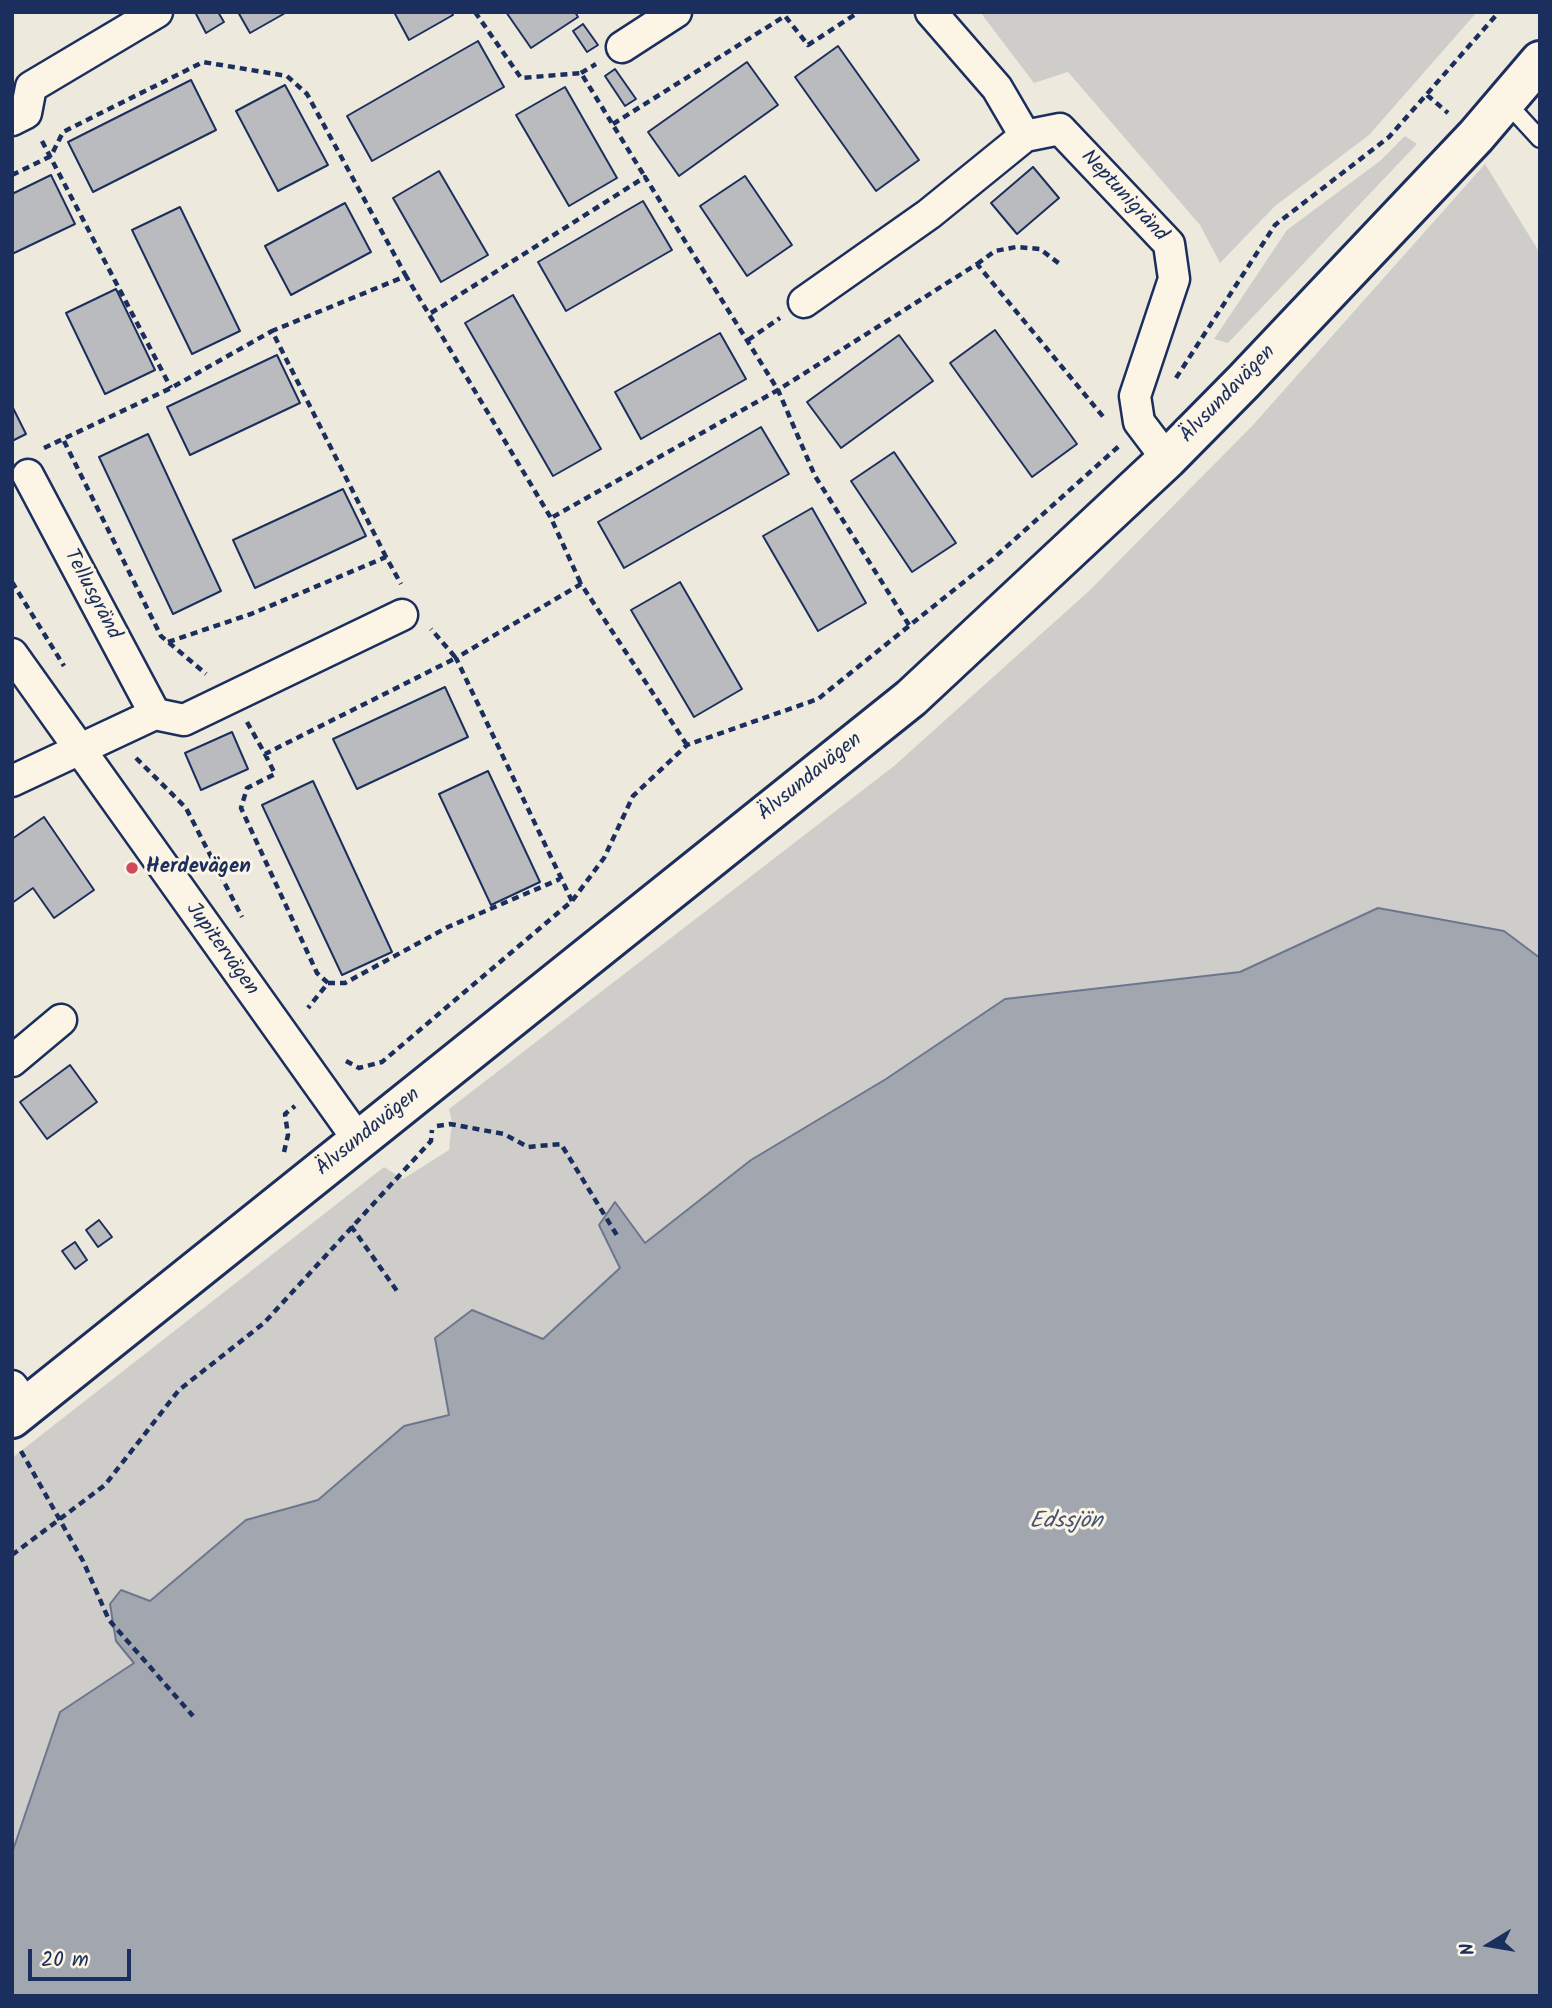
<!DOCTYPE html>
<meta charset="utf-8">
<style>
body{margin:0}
#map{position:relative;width:1552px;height:2008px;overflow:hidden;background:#eee9dd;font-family:Kalam,sans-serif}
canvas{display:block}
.frame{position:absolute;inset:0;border:14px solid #1b2f5e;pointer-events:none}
.north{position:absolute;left:1454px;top:1910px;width:70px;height:70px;-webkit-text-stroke:5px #fcf5e5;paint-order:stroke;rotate:259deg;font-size:19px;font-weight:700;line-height:28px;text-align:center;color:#1b2f5e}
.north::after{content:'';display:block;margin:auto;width:24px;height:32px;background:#1b2f5e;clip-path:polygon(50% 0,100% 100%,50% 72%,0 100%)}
.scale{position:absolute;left:28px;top:1949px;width:103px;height:32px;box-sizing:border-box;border:4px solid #1b2f5e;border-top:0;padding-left:9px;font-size:21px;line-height:24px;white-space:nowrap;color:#1b2f5e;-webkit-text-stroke:5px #fcf5e5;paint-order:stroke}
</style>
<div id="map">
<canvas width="1552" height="2008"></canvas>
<div class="frame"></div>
<div class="north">N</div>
<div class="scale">20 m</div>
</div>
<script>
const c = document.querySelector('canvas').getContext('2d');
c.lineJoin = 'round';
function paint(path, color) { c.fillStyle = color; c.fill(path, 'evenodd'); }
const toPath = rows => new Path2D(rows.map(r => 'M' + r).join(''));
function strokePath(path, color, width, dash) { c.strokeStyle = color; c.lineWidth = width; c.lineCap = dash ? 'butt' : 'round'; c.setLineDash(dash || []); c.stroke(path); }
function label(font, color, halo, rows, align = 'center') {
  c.font = font + ' Kalam,sans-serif'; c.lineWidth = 6; c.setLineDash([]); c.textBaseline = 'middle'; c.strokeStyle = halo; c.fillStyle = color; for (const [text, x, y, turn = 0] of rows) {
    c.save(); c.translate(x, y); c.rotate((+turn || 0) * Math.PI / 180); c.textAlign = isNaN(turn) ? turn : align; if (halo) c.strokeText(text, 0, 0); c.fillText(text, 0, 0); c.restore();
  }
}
paint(toPath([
 [980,12,1477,12,1369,135,1275,206,1220,263,1200,225,1068,72,1034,83],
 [1405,136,1417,144,1228,343,1214,339,1287,230,1380,161],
 [1485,164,1540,253,1540,958,1504,931,1378,908,1240,972,1005,999,886,1079,751,1160,644,1243,615,1202,599,1225,620,1268,543,1339,472,1310,449,1414,404,1427,318,1500,246,1520,150,1601,134,1663,60,1712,12,1853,12,1458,384,1167,403,1179,449,1150,452,1122,449,1109,894,766,1089,591,1253,425]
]), '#cfcdca');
const water = toPath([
 [1378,908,1504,931,1540,958,1540,1996,12,1996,12,1853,60,1712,134,1663,116,1641,110,1604,121,1590,150,1601,246,1520,318,1500,404,1426,449,1415,435,1338,472,1310,543,1339,620,1268,599,1225,615,1202,645,1243,751,1160,886,1079,1005,999,1240,972,1378,908]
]);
paint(water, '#a2a7af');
strokePath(water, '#6c778f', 2);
const building = toPath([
 [195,12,218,12,224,22,206,33,195,12],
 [238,12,287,12,250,33,238,12],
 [394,12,451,12,453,15,409,40,394,12],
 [506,12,575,12,578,17,531,48,506,12],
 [583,24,598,45,587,52,573,31,583,24],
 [478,41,504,87,372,161,347,116,478,41],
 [838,46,919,160,876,191,795,77,838,46],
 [747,62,778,105,679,176,648,132,747,62],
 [615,69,636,99,625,106,605,76,615,69],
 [191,80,216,130,93,192,68,142,191,80],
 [285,85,328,165,278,191,236,111,285,85],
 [565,87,617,178,569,206,516,115,565,87],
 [1033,167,1059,198,1017,234,991,203,1033,167],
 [439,171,488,255,441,282,393,198,439,171],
 [51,175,75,224,12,254,12,194,51,175],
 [745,176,792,245,747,276,700,206,745,176],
 [643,201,672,250,566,311,538,262,643,201],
 [345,203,371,252,291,295,265,246,345,203],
 [180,207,240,331,192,354,132,230,180,207],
 [116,289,155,370,105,394,66,313,116,289],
 [513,295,601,449,553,476,465,323,513,295],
 [995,330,1077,444,1032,477,950,363,995,330],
 [720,333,746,379,641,439,615,392,720,333],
 [899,335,933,381,841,448,807,402,899,335],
 [277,355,300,403,190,455,167,407,277,355],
 [12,406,26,434,12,441,12,406],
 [761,427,789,474,624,568,598,522,761,427],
 [148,434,221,591,173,614,99,457,148,434],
 [894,452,956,543,912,572,851,481,894,452],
 [343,489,366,536,255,588,233,540,343,489],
 [812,508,866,603,818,631,763,536,812,508],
 [680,582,742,689,694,717,631,610,680,582],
 [445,687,468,737,357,789,333,739,445,687],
 [232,732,248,769,201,790,185,753,232,732],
 [488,771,540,882,491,905,439,794,488,771],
 [313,781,392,952,342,975,262,805,313,781],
 [44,817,94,890,54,918,33,888,12,903,12,839,44,817],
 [70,1065,97,1102,47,1139,20,1102,70,1065],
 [99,1220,112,1237,98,1247,86,1230,99,1220],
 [75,1242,87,1260,75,1269,62,1251,75,1242]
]);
paint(building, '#babbbe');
strokePath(building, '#1b2f5e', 2);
const service = toPath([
 [1506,102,1540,139]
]);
const minor = toPath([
 [931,12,997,88,1025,136,1060,129,1169,244,1174,279,1135,396,1139,422,1167,459],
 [622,47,676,12],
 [12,120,26,113,31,87,157,12],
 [804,302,929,214,1025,136],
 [28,475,155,714],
 [12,654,359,1141],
 [12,781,155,714,184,720,402,615],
 [12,1061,61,1020],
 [12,1386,27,1406]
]);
const tertiary = toPath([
 [12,1418,911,698,1167,459,1244,381,1476,136,1540,61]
]);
strokePath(service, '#1b2f5e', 21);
strokePath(minor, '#1b2f5e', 35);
strokePath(tertiary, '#1b2f5e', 44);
strokePath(toPath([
 [475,12,521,78,581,73,645,177],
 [581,73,596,64],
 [1427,95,1448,113],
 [613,124,785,16,808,45,859,12],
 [42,141,171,388],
 [12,175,51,156,63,132,203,62,287,76,307,94,406,276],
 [977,264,995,251,1016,247,1040,249,1061,265],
 [431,313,645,177,778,390,551,518],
 [748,340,780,318],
 [1176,378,1275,225,1389,137,1499,12],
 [64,441,161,636,206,674],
 [44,448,171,388,272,331],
 [386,557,272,331,406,276,551,518,581,584],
 [12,582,64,666],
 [909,625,815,476,778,390,977,264,1105,419],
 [168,642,251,614,386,557,401,584],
 [247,722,265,754,456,658,431,629],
 [265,754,275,774,247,788,241,808,317,973,328,983,308,1008],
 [136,758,186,808,242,917],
 [572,901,456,658,581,584,687,745],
 [328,983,345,983,448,927,560,879],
 [346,1061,359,1068,382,1062,572,901,604,858,633,796,687,745,818,699,995,557,1119,446],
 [437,1126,450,1124,504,1134,528,1147,561,1144,618,1237],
 [284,1152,288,1135,285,1114,295,1106],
 [351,1226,397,1291],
 [21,1451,83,1561,109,1620,193,1716],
 [12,1555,105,1485,179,1390,264,1323,431,1141,432,1130]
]), '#1b2f5e', 4.5, [7, 5]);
strokePath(service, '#fcf5e5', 16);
strokePath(minor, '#fcf5e5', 30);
strokePath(tertiary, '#fcf5e5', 38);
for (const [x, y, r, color] of [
 [132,868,7,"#d1495b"]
]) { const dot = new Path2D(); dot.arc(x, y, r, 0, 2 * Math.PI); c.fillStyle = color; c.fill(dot); strokePath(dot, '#fcf5e5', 2.5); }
label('21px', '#1b2f5e', '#fcf5e5', [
 ["Neptunigränd",1123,197,47],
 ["Älvsundavägen",1229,395,-46],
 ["Tellusgränd",91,595,62],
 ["Älvsundavägen",811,778,-39],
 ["Jupitervägen",221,950,54],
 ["Älvsundavägen",369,1133,-39]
]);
label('bold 21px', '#1b2f5e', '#fcf5e5', [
 ["Herdevägen",146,868]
], 'left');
label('italic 23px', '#445376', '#fcf5e5', [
 ["Edssjön",1066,1523]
]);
</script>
